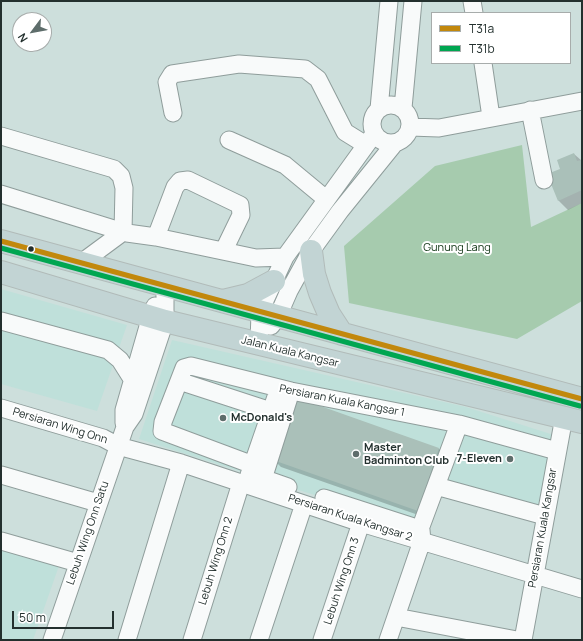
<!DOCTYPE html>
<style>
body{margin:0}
#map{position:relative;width:583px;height:641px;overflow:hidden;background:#cddfdc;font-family:Manrope,sans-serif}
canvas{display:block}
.frame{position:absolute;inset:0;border:2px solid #23302e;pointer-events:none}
.legend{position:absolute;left:431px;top:12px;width:140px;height:52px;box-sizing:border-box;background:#fff;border:1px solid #a7acab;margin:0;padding:5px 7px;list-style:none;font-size:12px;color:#23302e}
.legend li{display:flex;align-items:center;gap:8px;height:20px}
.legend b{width:20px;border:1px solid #a7acab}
.north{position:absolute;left:12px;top:12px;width:40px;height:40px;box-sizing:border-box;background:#fff;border:1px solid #a7acab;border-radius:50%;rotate:238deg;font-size:11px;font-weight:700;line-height:16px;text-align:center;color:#23302e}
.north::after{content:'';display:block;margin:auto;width:14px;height:18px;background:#5e6d6b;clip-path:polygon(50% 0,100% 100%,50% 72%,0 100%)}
.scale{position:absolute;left:12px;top:611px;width:102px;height:18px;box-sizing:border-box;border:2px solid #23302e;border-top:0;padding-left:5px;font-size:12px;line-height:14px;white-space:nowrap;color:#23302e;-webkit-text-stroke:3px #fff;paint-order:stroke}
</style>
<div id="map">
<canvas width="583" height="641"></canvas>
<div class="frame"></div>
<ul class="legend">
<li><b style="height:5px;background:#c2880c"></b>T31a</li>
<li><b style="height:5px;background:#00a651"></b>T31b</li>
</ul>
<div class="north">N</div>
<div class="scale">50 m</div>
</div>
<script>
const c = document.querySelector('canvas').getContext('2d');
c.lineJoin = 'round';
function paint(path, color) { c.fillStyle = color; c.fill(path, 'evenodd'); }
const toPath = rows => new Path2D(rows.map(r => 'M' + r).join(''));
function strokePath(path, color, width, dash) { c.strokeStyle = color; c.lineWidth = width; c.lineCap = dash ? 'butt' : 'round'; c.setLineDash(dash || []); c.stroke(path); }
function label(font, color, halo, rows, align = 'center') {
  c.font = font + ' Manrope,sans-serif'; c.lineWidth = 4; c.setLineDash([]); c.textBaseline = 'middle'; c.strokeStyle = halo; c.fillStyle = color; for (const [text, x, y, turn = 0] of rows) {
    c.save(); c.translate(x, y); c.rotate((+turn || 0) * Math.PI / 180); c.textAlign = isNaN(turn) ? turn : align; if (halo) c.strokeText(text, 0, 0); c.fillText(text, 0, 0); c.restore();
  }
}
paint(toPath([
 [1,289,127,325,97,411,1,384],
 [172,340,466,407,560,437,546,515,437,485,424,530,139,439],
 [1,543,61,560,33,640,1,640]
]), '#bfe0da');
paint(toPath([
 [522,145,531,227,582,203,582,301,517,339,349,303,344,246,435,166]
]), '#a6cbae');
paint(toPath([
 [574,154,582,161,582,203,568,210,559,201,548,175,561,170],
 [296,398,439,449,446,456,424,517,281,467,274,460]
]), '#0003');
paint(toPath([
 [574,153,577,161,582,160,582,190,558,201,547,174,560,169,557,160],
 [295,397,439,448,418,511,273,460]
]), '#aac0b9');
const minor = toPath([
 [472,1,474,13],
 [483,63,491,117],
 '372 124a19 19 0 1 1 38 0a19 19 0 1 1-38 0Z',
 [403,108,413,1],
 [379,109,389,1],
 [530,110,544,180],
 [173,113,167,82,172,74,239,64,305,69,318,79,345,132,366,145],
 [410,127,439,128,582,101],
 [1,136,114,169,121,176,124,188,123,232],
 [229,140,285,165,326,199],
 [1,194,127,233,156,237,256,258,285,257],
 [156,237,175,187,180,181,188,180,240,205,241,215,224,250],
 [81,263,123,232],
 [1,321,108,350,120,360,132,379],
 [271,326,278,316,289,291,311,251,340,211,395,143],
 [259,344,260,311,285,257,374,134],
 [179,381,271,411],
 [1,408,103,438,118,446,181,463,361,523,582,589],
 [124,423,124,410,151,316,155,306],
 [253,465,162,431,163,422,184,368,191,366,291,391,459,424,557,451],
 [1,475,98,503],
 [249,475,279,388],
 [436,486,545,516],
 [288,487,268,480,264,476,291,391],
 [324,498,420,529,459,424],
 [1,541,78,563],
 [396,617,517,640],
 [52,640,125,427,134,414,165,321,165,286],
 [127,640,181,463],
 [192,640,241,483],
 [259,640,304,504],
 [322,640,361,523],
 [388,640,422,541,421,530],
 [523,640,564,417]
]);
const highway = toPath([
 [1,241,582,399],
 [311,251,314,274,320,293,329,314,342,334],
 [1,272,165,321,582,422],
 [223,301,248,295,274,281]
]);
strokePath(minor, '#8f9d9b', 19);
strokePath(highway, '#b1bbb9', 24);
strokePath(minor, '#f8fafa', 17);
strokePath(highway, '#c2d4d4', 22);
strokePath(toPath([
 [1,241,582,399]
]), '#c2880c', 5);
strokePath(toPath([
 [1,248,580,406]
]), '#00a651', 5);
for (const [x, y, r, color] of [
 [31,249,3.5,"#23302e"],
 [223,418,4,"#5e6d6b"],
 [356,454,4,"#5e6d6b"],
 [510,459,4,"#5e6d6b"]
]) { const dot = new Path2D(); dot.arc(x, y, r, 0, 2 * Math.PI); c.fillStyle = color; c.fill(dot); strokePath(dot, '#fff', 1.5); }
label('11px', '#0d3312', '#fff', [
 ["Gunung Lang",457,248]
]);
label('11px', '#23302e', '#fff', [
 ["Jalan Kuala Kangsar",290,352,14],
 ["Persiaran Kuala Kangsar 1",342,401,11],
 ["Persiaran Wing Onn",60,426,17],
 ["Persiaran Kuala Kangsar 2",350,518,18],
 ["Persiaran Kuala Kangsar",543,528,-80],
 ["Lebuh Wing Onn Satu",88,533,-71],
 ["Lebuh Wing Onn 2",216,561,-73],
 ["Lebuh Wing Onn 3",342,581,-72]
]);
label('bold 11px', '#23302e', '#fff', [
 ["McDonald's",231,418],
 ["Master",364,448],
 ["Badminton Club",364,461],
 ["7-Eleven",502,459,"right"]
], 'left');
</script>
